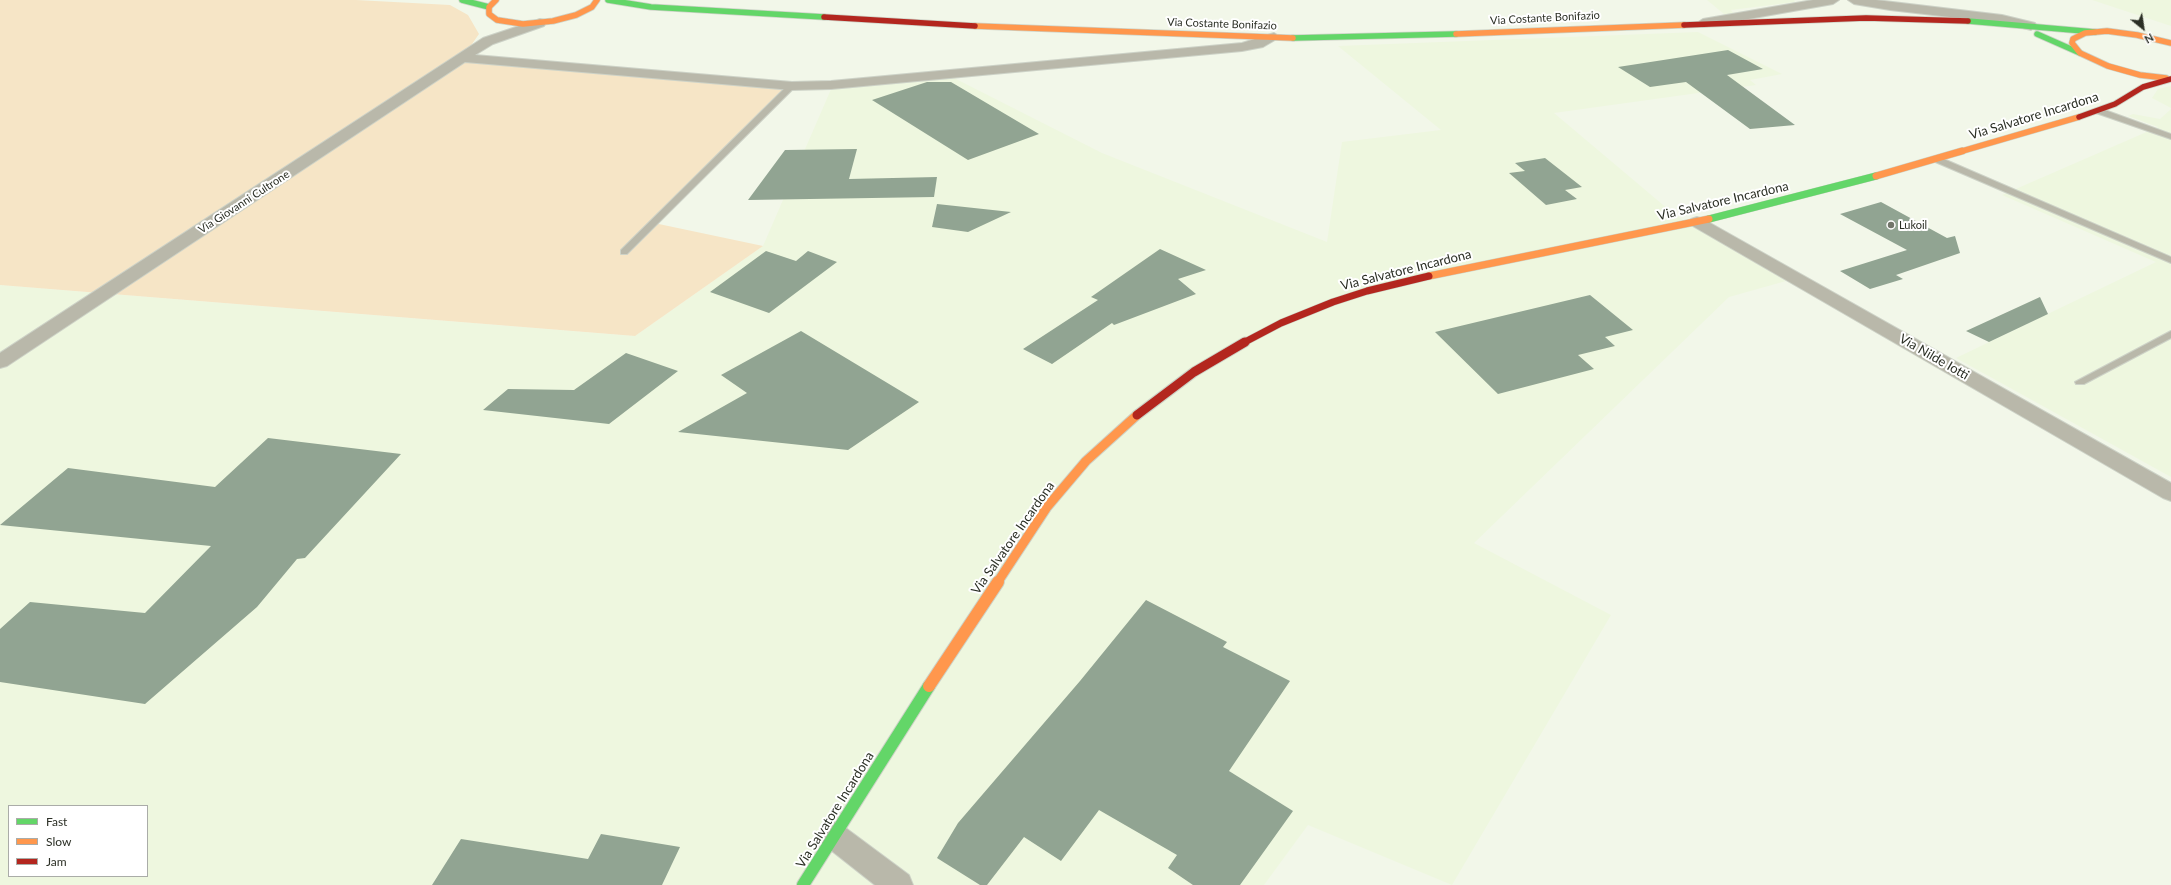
<!DOCTYPE html>
<style>
body{margin:0}
#map{position:relative;width:2171px;height:885px;overflow:hidden;background:#f2f7e9;font-family:Lato,sans-serif}
canvas{display:block}
.legend{position:absolute;left:8px;top:805px;width:140px;height:72px;box-sizing:border-box;background:#fff;border:1px solid #aaaca8;margin:0;padding:5px 7px;list-style:none;font-size:12px;color:#2b2f25}
.legend li{display:flex;align-items:center;gap:8px;height:20px}
.legend b{width:20px;border:1px solid #aaaca8}
.north{position:absolute;left:2123px;top:8px;width:40px;height:40px;-webkit-text-stroke:3px #fff;paint-order:stroke;rotate:150deg;font-size:11px;font-weight:700;line-height:16px;text-align:center;color:#2b2f25}
.north::after{content:'';display:block;margin:auto;width:14px;height:18px;background:#2b2f25;clip-path:polygon(50% 0,100% 100%,50% 72%,0 100%)}
</style>
<div id="map">
<canvas width="2171" height="885"></canvas>
<ul class="legend">
<li><b style="height:5px;background:#63d668"></b>Fast</li>
<li><b style="height:5px;background:#ff974d"></b>Slow</li>
<li><b style="height:5px;background:#b3261e"></b>Jam</li>
</ul>
<div class="north">N</div>
</div>
<script>
const c = document.querySelector('canvas').getContext('2d');
c.lineJoin = 'round';
function paint(path, color) { c.fillStyle = color; c.fill(path, 'evenodd'); }
const toPath = rows => new Path2D(rows.map(r => 'M' + r).join(''));
function strokePath(path, color, width, dash) { c.strokeStyle = color; c.lineWidth = width; c.lineCap = dash ? 'butt' : 'round'; c.setLineDash(dash || []); c.stroke(path); }
function label(font, color, halo, rows, align = 'center') {
  c.font = font + ' Lato,sans-serif'; c.lineWidth = 4; c.setLineDash([]); c.textBaseline = 'middle'; c.strokeStyle = halo; c.fillStyle = color; for (const [text, x, y, turn = 0] of rows) {
    c.save(); c.translate(x, y); c.rotate((+turn || 0) * Math.PI / 180); c.textAlign = isNaN(turn) ? turn : align; if (halo) c.strokeText(text, 0, 0); c.fillText(text, 0, 0); c.restore();
  }
}
paint(toPath([
 [1707,0,1794,0,1795,2,1731,10,1734,14,1724,14],
 [2092,0,2171,0,2171,26],
 [1698,32,1782,74,1750,80,1756,85,1554,113,1675,215,1786,281,1729,297,1474,543,1611,615,1452,885,1308,825,1264,885,0,885,0,285,635,336,763,246,832,87,952,77,1102,153,1327,242,1342,142,1441,130,1338,46],
 [9,806,147,806,147,876,9,876],
 [2171,86,2171,108,2152,98,2158,89],
 [2171,109,2171,477,1956,358,2156,262,2002,195,2158,127,2128,116,2133,114,2160,119]
]), '#eef7df');
paint(toPath([
 [0,0,356,0,450,5,468,15,479,34,463,57,792,86,654,223,763,246,635,336,0,285]
]), '#f6e5c6');
paint(toPath([
 [1728,50,1763,69,1727,75,1795,125,1750,129,1686,82,1650,87,1618,67],
 [927,82,951,82,1039,134,968,160,872,100],
 [857,149,849,179,937,177,934,197,748,200,785,150],
 [1545,158,1582,187,1565,190,1577,199,1546,205,1509,173,1525,171,1515,163],
 [1881,202,1947,238,1955,236,1960,253,1896,275,1903,279,1870,289,1840,271,1907,250,1840,214],
 [937,204,1011,212,968,232,932,227],
 [1160,249,1206,270,1178,279,1196,294,1114,325,1112,323,1052,364,1023,349,1098,300,1091,297],
 [766,251,796,261,808,251,837,262,769,313,710,292],
 [1590,295,1633,330,1605,337,1615,346,1578,355,1594,369,1498,394,1435,332],
 [2040,297,2048,314,1989,342,1966,331],
 [801,331,919,402,848,450,678,432,747,393,721,375],
 [626,353,678,371,609,424,483,410,508,389,574,390],
 [268,438,401,454,305,558,297,559,257,607,145,704,0,682,0,629,30,602,145,613,211,546,0,525,68,468,215,487],
 [1146,600,1227,642,1223,647,1290,681,1229,771,1293,811,1240,885,1193,885,1168,868,1177,855,1099,810,1061,861,1024,837,987,885,980,885,937,858,958,823,1080,681],
 [601,834,680,847,662,885,432,885,461,839,588,859]
]), '#91a492');
const lane = toPath([
 [789,84,796,86,627,254,621,254,621,250,789,84],
 [2096,109,2102,109,2171,134,2171,139,2096,113,2096,109],
 [1933,157,1939,157,2171,257,2171,263,1933,161,1933,157],
 [2171,331,2171,338,2084,384,2076,384,2075,382,2171,331]
]);
const street = toPath([
 [1813,0,1839,0,1833,4,1703,27,1697,23,1703,19,1813,0],
 [1848,0,1876,0,2002,15,2035,23,2037,26,2031,30,2002,23,1890,10,1854,4,1848,0],
 [540,19,544,20,546,23,544,26,493,44,475,55,792,82,831,81,1242,43,1274,33,1280,37,1263,47,1242,51,831,89,792,90,465,62,7,366,0,368,0,353,483,38,540,19],
 [1697,217,1703,219,2171,483,2171,501,2163,498,1691,225,1689,222,1691,219,1697,217],
 [833,822,843,826,909,875,913,885,875,885,823,844,818,835,823,826,833,822]
]);
const fastFar2 = toPath([
 [462,0,489,7],
 [608,0,651,7,824,17],
 [1968,21,2095,32],
 [2037,34,2080,53],
 [1293,38,1456,34]
]);
const fastFar1 = toPath([
 [1709,219,1876,176]
]);
const fast = toPath([
 [803,885,929,686]
]);
const slowFar3 = toPath([
 [496,0,489,7,489,14,497,20,523,24,553,21,576,15,592,7,597,0],
 [975,26,1293,38],
 [1456,34,1684,25],
 [2166,78,2140,75,2108,66,2080,53,2072,43,2073,39,2085,33,2107,31,2137,35,2171,43],
 [1959,152,2079,117]
]);
const slowFar2 = toPath([
 [1876,176,1962,151],
 [1429,276,1709,219]
]);
const slowFar1 = toPath([
 [997,583,1047,507,1086,461,1137,415]
]);
const slow = toPath([
 [929,686,998,582]
]);
const jamFar2 = toPath([
 [824,17,975,26],
 [1684,25,1866,18,1968,21],
 [2079,117,2115,104,2143,87,2171,79]
]);
const jamFar1 = toPath([
 [1243,343,1281,323,1333,302,1367,291,1429,276]
]);
const jam = toPath([
 [1137,415,1194,372,1245,342]
]);
strokePath(lane, '#cdd2c7', 2);
strokePath(street, '#cdd2c7', 2);
strokePath(fastFar2, '#cdd2c7', 7);
strokePath(fastFar1, '#cdd2c7', 8);
strokePath(fast, '#cdd2c7', 14);
strokePath(slowFar3, '#cdd2c7', 7);
strokePath(slowFar2, '#cdd2c7', 8);
strokePath(slowFar1, '#cdd2c7', 11);
strokePath(slow, '#cdd2c7', 14);
strokePath(jamFar2, '#cdd2c7', 7);
strokePath(jamFar1, '#cdd2c7', 8);
strokePath(jam, '#cdd2c7', 11);
paint(lane, '#b9b8aa');
paint(street, '#b9b8aa');
strokePath(fastFar2, '#63d668', 5.5);
strokePath(fastFar1, '#63d668', 7);
strokePath(fast, '#63d668', 12);
strokePath(slowFar3, '#ff974d', 5.5);
strokePath(slowFar2, '#ff974d', 7);
strokePath(slowFar1, '#ff974d', 9);
strokePath(slow, '#ff974d', 12);
strokePath(jamFar2, '#b3261e', 5.5);
strokePath(jamFar1, '#b3261e', 7);
strokePath(jam, '#b3261e', 9);
for (const [x, y, r, color] of [
 [1891,225,4,"#71756a"]
]) { const dot = new Path2D(); dot.arc(x, y, r, 0, 2 * Math.PI); c.fillStyle = color; c.fill(dot); strokePath(dot, '#fff', 1.5); }
label('11px', '#2b2f25', '#fff', [
 ["Via Costante Bonifazio",1545,18,-3],
 ["Via Costante Bonifazio",1222,24,2],
 ["Via Giovanni Cultrone",244,202,-33]
]);
label('11px', '#2b2f25', '#fff', [
 ["Lukoil",1899,225]
], 'left');
label('13px', '#2b2f25', '#fff', [
 ["Via Salvatore Incardona",2034,116,-17],
 ["Via Salvatore Incardona",1723,201,-13],
 ["Via Salvatore Incardona",1406,270,-14],
 ["Via Nilde Iotti",1934,357,30],
 ["Via Salvatore Incardona",1013,538,-55],
 ["Via Salvatore Incardona",835,810,-58]
]);
</script>
